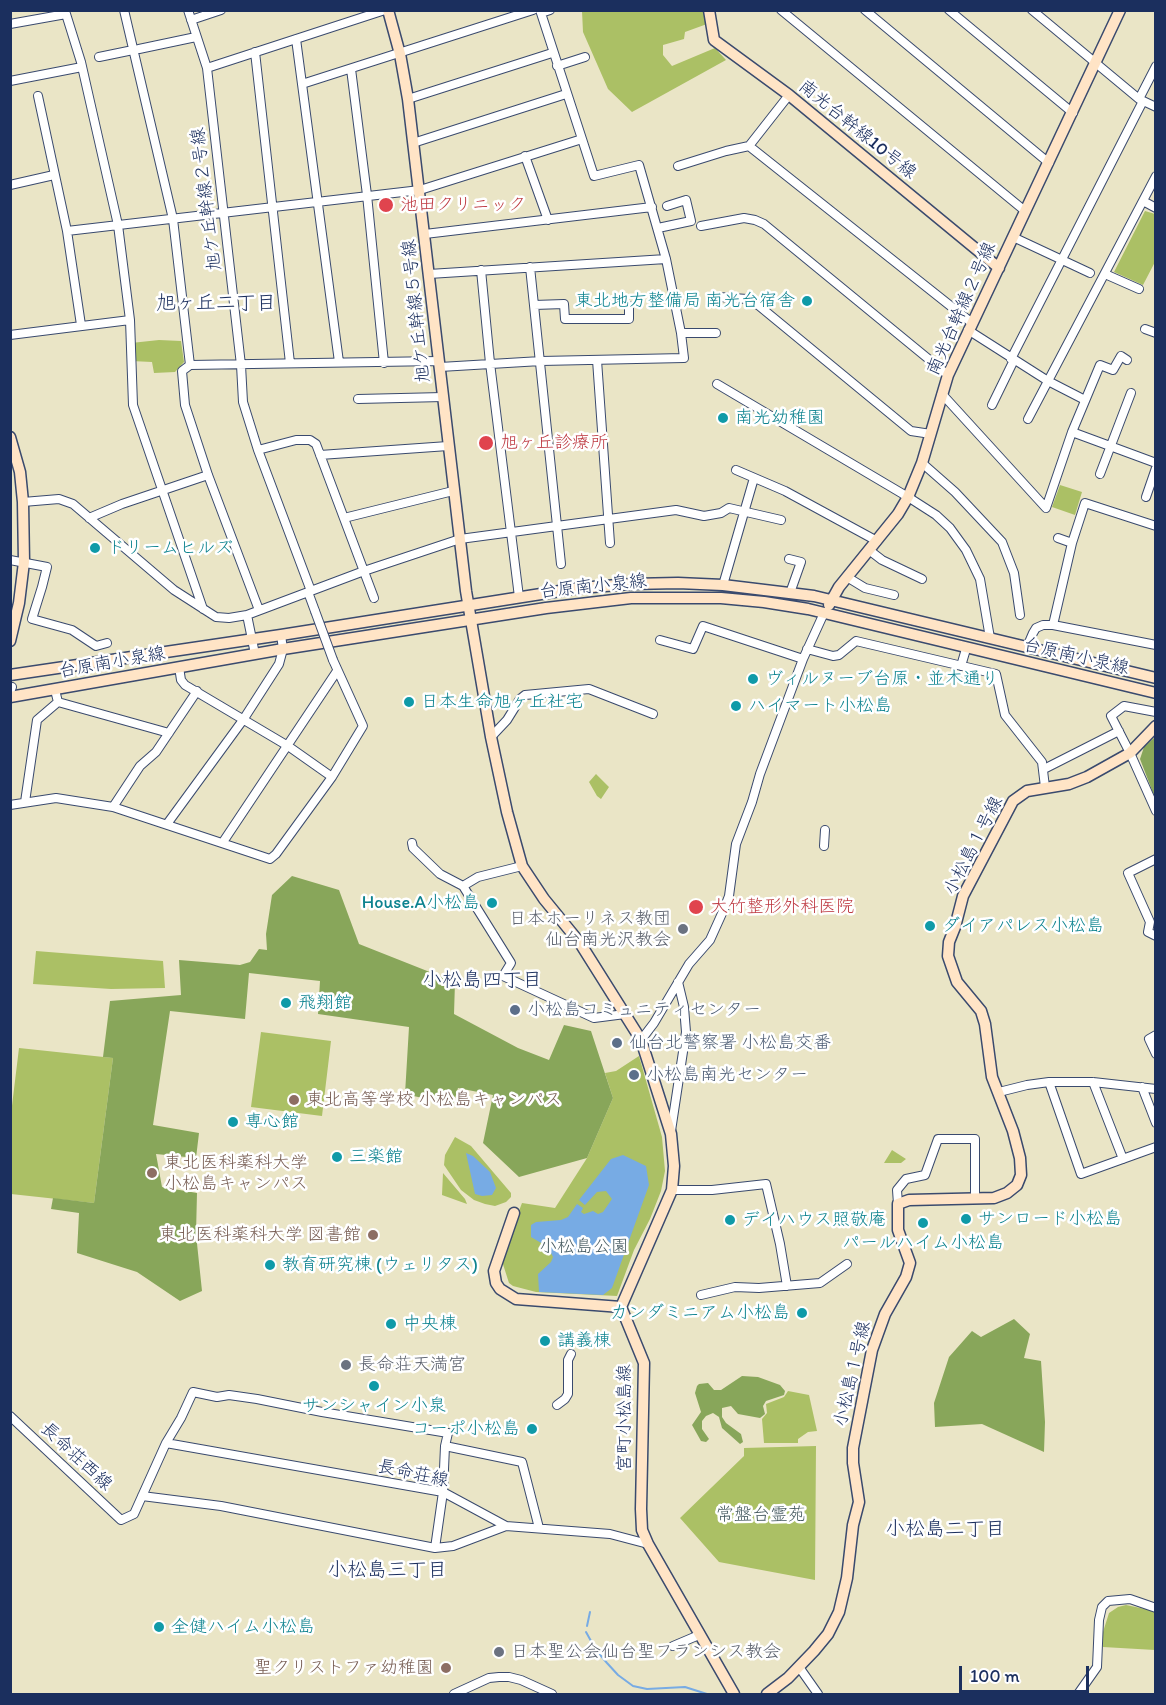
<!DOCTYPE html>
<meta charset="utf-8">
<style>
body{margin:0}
#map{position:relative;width:1166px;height:1705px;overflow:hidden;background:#eae5c6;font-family:Itim,sans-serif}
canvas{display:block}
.frame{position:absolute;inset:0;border:12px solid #1b2f5e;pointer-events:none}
.scale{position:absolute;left:959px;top:1666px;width:130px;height:27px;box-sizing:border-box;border:3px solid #1b2f5e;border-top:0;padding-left:8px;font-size:18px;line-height:21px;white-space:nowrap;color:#1b2f5e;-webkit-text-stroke:4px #fff;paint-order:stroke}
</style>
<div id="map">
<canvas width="1166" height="1705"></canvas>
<div class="frame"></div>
<div class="scale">100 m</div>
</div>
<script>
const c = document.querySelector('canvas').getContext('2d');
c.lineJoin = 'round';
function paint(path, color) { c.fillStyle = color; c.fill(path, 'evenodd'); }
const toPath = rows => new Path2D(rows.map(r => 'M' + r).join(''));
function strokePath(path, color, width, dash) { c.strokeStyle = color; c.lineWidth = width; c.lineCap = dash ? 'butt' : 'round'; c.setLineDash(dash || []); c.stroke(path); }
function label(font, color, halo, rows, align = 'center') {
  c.font = font + ' Itim,"Klee One",sans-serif'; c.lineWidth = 5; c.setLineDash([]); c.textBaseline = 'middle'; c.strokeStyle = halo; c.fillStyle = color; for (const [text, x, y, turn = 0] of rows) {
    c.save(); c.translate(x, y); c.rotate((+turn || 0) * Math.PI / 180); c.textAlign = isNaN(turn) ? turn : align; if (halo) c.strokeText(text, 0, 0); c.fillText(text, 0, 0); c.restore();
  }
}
paint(toPath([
 [582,11,705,11,707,24,685,32,684,39,663,45,663,55,672,66,715,48,726,60,632,112,608,89,583,32],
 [1145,211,1155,214,1156,260,1143,285,1114,272],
 [159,340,181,341,184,362,175,372,154,373,152,362,131,361,131,343],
 [1060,485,1082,492,1075,515,1052,507],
 [596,774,609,787,601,799,597,796,589,782],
 [36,951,163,961,165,988,111,989,33,984],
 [261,1032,331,1041,322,1116,251,1107],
 [19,1048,113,1058,94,1203,11,1194,10,1122],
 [639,1056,662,1137,665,1171,661,1191,650,1219,634,1250,617,1296,536,1292,513,1286,509,1283,501,1258,522,1203,555,1208,587,1158,613,1098,605,1073,616,1071],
 [455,1137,471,1146,511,1193,511,1197,506,1202,495,1206,485,1204,474,1200,461,1190,444,1165,445,1155],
 [892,1150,906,1159,901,1163,884,1163],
 [443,1173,465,1199,467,1204,442,1195],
 [788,1391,809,1395,817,1431,808,1432,798,1439,798,1443,764,1443,762,1419,767,1413,766,1404,784,1397],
 [816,1446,815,1580,719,1562,680,1518,744,1456,744,1448],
 [1126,1605,1155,1611,1155,1650,1103,1647,1103,1632,1109,1613,1118,1607]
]), '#abc065');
paint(toPath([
 [1155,737,1155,798,1140,759,1144,747],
 [292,876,339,890,359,944,455,982,454,1014,518,1048,549,1060,564,1025,591,1031,613,1098,587,1158,519,1177,483,1143,493,1095,458,1088,453,1105,405,1094,409,1027,318,1014,320,981,249,973,245,1019,170,1011,153,1125,199,1133,196,1158,156,1154,162,1187,197,1193,196,1234,202,1291,180,1301,137,1272,77,1253,79,1213,51,1209,53,1198,94,1203,113,1058,103,1057,110,1001,181,995,179,960,240,965,250,962,259,949,267,950,266,934,272,895],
 [1014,1319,1030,1334,1024,1358,1041,1361,1045,1422,1044,1452,982,1424,935,1427,934,1403,949,1357,972,1331,981,1337],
 [742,1376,758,1377,780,1385,785,1391,784,1395,766,1401,763,1406,765,1414,760,1418,738,1414,731,1406,722,1408,722,1417,726,1423,741,1434,743,1442,740,1444,722,1428,719,1417,713,1413,706,1416,702,1421,702,1429,709,1439,706,1442,701,1441,692,1425,701,1412,695,1393,697,1386,699,1384,708,1383,714,1390,721,1390]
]), '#88a65a');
paint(toPath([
 [466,1153,473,1156,490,1172,496,1188,492,1195,482,1196,475,1194],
 [623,1155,646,1166,649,1185,612,1288,603,1295,539,1292,538,1274,551,1262,553,1257,548,1247,531,1237,531,1225,536,1222,561,1220,568,1217,577,1204,583,1208,581,1212,584,1214,593,1211,598,1214,603,1212,612,1199,606,1191,597,1192,585,1205,579,1200,611,1159]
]), '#77abe4');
strokePath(toPath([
 [587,1626,590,1612],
 [586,1632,596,1650,607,1663,618,1675,633,1686,647,1689,685,1687,707,1694]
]), '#77abe4', 2);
const street = toPath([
 [62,10,66,14,81,62,118,225,130,320,133,405,203,609],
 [124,10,173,219,190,365,439,361],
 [188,10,207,68,241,365,243,402,258,450,311,591],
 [781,10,1025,211],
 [865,10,1049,163],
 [949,10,1073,113],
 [1032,10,1139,99,1156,107],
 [541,13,550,10],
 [191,20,221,10],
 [10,24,66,14],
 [296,39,339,362],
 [139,49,196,37],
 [255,52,290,363],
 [99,57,133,50],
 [557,66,585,57],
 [207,68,385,10],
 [351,69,367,195,384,363],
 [10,81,82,67],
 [302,84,533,10],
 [38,96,67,231,81,325],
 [408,99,552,53],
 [1139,99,1156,66],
 [413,143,566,94],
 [749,146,789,95],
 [525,156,548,220],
 [678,166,726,151,749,146,972,323],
 [10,185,54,175],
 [1143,201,1156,208],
 [701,226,744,218,755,220,764,224,948,375],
 [658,228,691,221,686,200,667,206],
 [67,231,420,190,582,139,540,10],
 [425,234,652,207],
 [1013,237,1090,273],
 [530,267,561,564],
 [481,270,490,363,519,597],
 [429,274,666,259],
 [1105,274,1139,289],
 [719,297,747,299,758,305,911,431,931,434],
 [534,305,564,304,565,319,629,319,629,306],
 [1145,329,1156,333],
 [968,330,1048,381,1085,400],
 [681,333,716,333],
 [10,335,130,320],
 [1011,359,1143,101],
 [597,360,610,543],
 [190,365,182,371,185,405,208,475,259,610],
 [440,367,541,361,684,358,681,333,666,259,639,165,594,176,582,139],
 [717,384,908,497,936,515,950,528,966,550,980,579,990,638],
 [942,394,1046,508,1072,432,1100,365,1113,370,1121,356,1127,360],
 [358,399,443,397],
 [992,405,1014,360],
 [1028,419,1156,176],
 [1072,432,1156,463],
 [258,450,296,440,310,440,316,444,374,598],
 [320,455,448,446],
 [922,463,955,492,1002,542,1014,573,1020,615],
 [736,470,785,491,877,541],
 [1100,474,1131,393],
 [1146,497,1156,468],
 [23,502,59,499,73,504,174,590,216,617,229,618,247,615,364,571,460,539,676,510,704,516,721,513,729,508,781,520],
 [89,518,122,504,208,475],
 [344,518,453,491],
 [1058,538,1072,543],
 [869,550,882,560,922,579],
 [789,559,801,562,790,593],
 [10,560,47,567,42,587,32,619,72,630,96,646,107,643],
 [847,577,865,588,894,595],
 [723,585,754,478],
 [308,592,315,611],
 [247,615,255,654],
 [1053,625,1072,543,1085,503,1156,526],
 [660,640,693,649,703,626,803,659],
 [1027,647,1033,633,1036,628,1043,625,1053,625,1156,645],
 [807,649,833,656,839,655,856,641,996,674,1005,715,1042,762,1045,787],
 [961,666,966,649],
 [179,667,181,680,185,685,288,746,332,777],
 [10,687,12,687,10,692],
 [58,702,169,733],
 [1156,712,1124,706,1111,716,1130,753,1156,811],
 [491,737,507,720,520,699,525,695,589,689,653,714],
 [1044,769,1119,731],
 [25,802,37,720,58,702,55,690],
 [10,805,56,798,113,807,270,859,276,854,332,777,363,726,333,660],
 [113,807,140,766,156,752,197,691],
 [167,824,243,720,279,664,283,649,281,635],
 [223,842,337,671],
 [412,843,413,848,440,874,463,886,478,877,522,866],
 [824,846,825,830],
 [1156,859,1128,873,1150,922,1148,932,1156,936],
 [463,886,511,963,503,976,594,1018,625,1014],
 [1156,1035,1149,1039,1156,1054],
 [641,1040,654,1023,689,964,710,940,724,909,729,896,736,844,752,802,760,774,803,659,824,613],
 [1049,1082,1081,1174,1156,1147],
 [1093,1082,1123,1159],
 [1142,1087,1156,1123],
 [999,1092,1027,1085,1049,1082,1093,1082,1156,1089],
 [671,1131,686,1032,684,1007,678,982],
 [672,1190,712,1190,766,1184,780,1244,787,1286],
 [898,1204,897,1190,906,1179,925,1175,938,1139,975,1139,975,1197],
 [701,1295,735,1287,759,1288,820,1283,847,1264],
 [557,1405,565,1399,568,1394,568,1360,571,1354],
 [10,1416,121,1520,134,1514,166,1443,181,1418,193,1392,217,1397,229,1395,257,1399,322,1412,448,1433,445,1446,443,1492,435,1548],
 [166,1443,443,1492,506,1526,610,1534,648,1544],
 [445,1446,522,1462,539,1528],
 [142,1496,221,1506,435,1548,453,1546,506,1526],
 [673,1646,699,1635],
 [799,1667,818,1694],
 [454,1694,489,1678,499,1677,509,1677,521,1680,552,1694],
 [1078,1694,1097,1667,1099,1620,1102,1607,1108,1601,1130,1599,1156,1608]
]);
const secondary = toPath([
 [388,10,400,54,408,99,466,591,491,737,507,812,522,866,544,899,580,943,641,1040,671,1134,674,1166,672,1190,621,1307,644,1363,641,1509,642,1530,648,1544,734,1694],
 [709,10,714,40,789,95,999,268],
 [10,437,20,472,23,502,24,562,19,603,10,641],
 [829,605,839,587,898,514,908,497,922,463,948,375,1120,10],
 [10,675,281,635,579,588,631,584,678,583,723,585,814,596,1156,678],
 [10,697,283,649,546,608,631,598,721,598,764,602,808,609,1156,693],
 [514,1213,494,1271,496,1283,500,1289,516,1299,621,1307],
 [767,1694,788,1678,814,1651,828,1634,839,1612,847,1578,853,1525,859,1502,853,1463,853,1448,872,1350,885,1314,906,1277,910,1263,898,1230,898,1204,909,1200,994,1198,1007,1193,1017,1185,1021,1175,1020,1158,1013,1131,992,1077,985,1024,981,1011,957,982,948,956,949,942,955,927,963,896,1013,801,1027,791,1069,784,1087,777,1130,753,1156,726]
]);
strokePath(street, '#3a4a6e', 10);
strokePath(secondary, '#3a4a6e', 13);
strokePath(street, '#fff', 8);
strokePath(secondary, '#ffe4c6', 10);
const streetBridge = toPath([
 [315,611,333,660]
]);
strokePath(streetBridge, '#3a4a6e', 10, []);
strokePath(streetBridge, '#fff', 8);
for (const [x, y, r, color] of [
 [386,205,8,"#e0444e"],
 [807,301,6,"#0f9aa8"],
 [723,418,6,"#0f9aa8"],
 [486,443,8,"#e0444e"],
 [95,548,6,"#0f9aa8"],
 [753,679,6,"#0f9aa8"],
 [409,702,6,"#0f9aa8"],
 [736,706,6,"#0f9aa8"],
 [492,903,6,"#0f9aa8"],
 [696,907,8,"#e0444e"],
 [930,926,6,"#0f9aa8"],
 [683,929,6,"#6b7280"],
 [286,1003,6,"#0f9aa8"],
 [515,1010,6,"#5c6f8a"],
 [617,1043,6,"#5c6f8a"],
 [634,1075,6,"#5c6f8a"],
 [294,1100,6,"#8d6e63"],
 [233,1122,6,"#0f9aa8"],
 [337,1157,6,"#0f9aa8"],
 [152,1173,6,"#8d6e63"],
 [966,1219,6,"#0f9aa8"],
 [730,1220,6,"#0f9aa8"],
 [923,1223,6,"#0f9aa8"],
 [373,1235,6,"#8d6e63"],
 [270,1265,6,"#0f9aa8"],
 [802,1313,6,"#0f9aa8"],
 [391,1324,6,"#0f9aa8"],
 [545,1341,6,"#0f9aa8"],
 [346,1365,6,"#6b7280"],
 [374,1386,6,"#0f9aa8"],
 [532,1429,6,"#0f9aa8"],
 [159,1627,6,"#0f9aa8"],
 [499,1652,6,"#6b7280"],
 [446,1668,6,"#8d6e63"]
]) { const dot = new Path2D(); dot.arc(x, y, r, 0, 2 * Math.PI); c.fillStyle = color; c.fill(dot); strokePath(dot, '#fff', 2); }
label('18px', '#1b2f5e', '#fff', [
 ["南光台幹線10号線",857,130,39],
 ["旭ケ丘幹線２号線",207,199,-97],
 ["南光台幹線２号線",962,309,-66],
 ["旭ケ丘幹線５号線",417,311,-96],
 ["台原南小泉線",593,587,-6],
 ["台原南小泉線",1076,657,13],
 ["台原南小泉線",112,663,-10],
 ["小松島１号線",974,846,-63],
 ["小松島１号線",853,1374,-77],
 ["宮町小松島線",625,1418,-90],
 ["長命荘西線",76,1457,43],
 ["長命荘線",413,1474,12]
]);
label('18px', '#be3a42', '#fff', [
 ["池田クリニック",400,205],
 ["旭ヶ丘診療所",500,443],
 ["大竹整形外科医院",710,907]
], 'left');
label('18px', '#0d838f', '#fff', [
 ["東北地方整備局 南光台宿舎",795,301,"right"],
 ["南光幼稚園",735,418],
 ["ドリームヒルズ",107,548],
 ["ヴィルヌーブ台原・並木通り",765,679],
 ["日本生命旭ヶ丘社宅",421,702],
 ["ハイマート小松島",748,706],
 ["House.A小松島",480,903,"right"],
 ["ダイアパレス小松島",942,926],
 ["飛翔館",298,1003],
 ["専心館",245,1122],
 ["三楽館",349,1157],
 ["サンロード小松島",978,1219],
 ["デイハウス照敬庵",742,1220],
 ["パールハイム小松島",923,1243,"center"],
 ["教育研究棟 (ウェリタス)",282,1265],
 ["カンダミニアム小松島",790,1313,"right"],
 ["中央棟",403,1324],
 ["講義棟",557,1341],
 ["サンシャイン小泉",374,1406,"center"],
 ["コーポ小松島",520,1429,"right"],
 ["全健ハイム小松島",171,1627]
], 'left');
label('18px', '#5b616d', '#fff', [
 ["日本ホーリネス教団",671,919,"right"],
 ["仙台南光沢教会",671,940,"right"],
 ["長命荘天満宮",358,1365],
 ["日本聖公会仙台聖フランシス教会",511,1652]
], 'left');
label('18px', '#4e5e75', '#fff', [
 ["小松島コミュニティセンター",527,1010],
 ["仙台北警察署 小松島交番",629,1043],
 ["小松島南光センター",646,1075]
], 'left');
label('18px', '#785e54', '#fff', [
 ["東北高等学校 小松島キャンパス",306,1100],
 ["東北医科薬科大学",164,1163],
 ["小松島キャンパス",164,1184],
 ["東北医科薬科大学 図書館",361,1235,"right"],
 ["聖クリストファ幼稚園",434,1668,"right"]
], 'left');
label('18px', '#465a60', '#fff', [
 ["小松島公園",584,1247],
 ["常盤台霊苑",761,1515]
]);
label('20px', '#1b2f5e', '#fff', [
 ["旭ヶ丘二丁目",216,304],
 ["小松島四丁目",482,981],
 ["小松島二丁目",945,1530],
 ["小松島三丁目",387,1571]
]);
</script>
